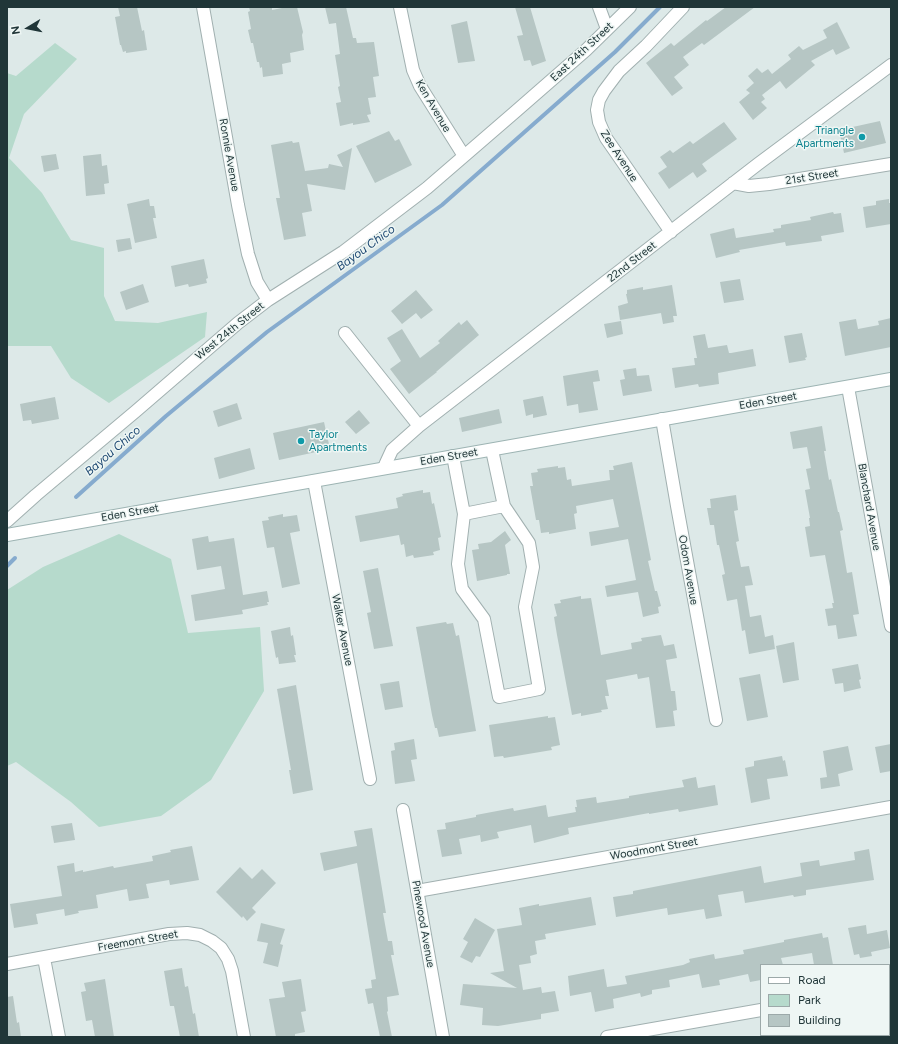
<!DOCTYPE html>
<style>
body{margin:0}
#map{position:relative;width:898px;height:1044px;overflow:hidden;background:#dde9e8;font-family:Figtree,sans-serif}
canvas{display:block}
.frame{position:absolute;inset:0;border:8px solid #203638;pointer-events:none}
.legend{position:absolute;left:760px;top:964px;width:130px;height:72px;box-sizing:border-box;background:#eef6f4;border:1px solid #9ca9a9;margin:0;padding:5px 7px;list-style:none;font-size:12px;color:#203638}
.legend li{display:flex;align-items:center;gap:8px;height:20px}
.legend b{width:20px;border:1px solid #9ca9a9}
.north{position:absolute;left:8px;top:8px;width:40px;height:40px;-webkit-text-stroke:3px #eef6f4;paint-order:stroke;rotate:260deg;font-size:11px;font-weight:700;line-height:16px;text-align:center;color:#203638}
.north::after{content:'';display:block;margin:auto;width:14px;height:18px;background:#203638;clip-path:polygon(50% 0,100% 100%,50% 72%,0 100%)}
</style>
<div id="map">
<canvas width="898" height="1044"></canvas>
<div class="frame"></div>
<ul class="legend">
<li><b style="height:5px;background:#fff"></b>Road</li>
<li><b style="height:11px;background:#b6dacc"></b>Park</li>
<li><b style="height:11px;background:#b6c6c4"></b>Building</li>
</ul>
<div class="north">N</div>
</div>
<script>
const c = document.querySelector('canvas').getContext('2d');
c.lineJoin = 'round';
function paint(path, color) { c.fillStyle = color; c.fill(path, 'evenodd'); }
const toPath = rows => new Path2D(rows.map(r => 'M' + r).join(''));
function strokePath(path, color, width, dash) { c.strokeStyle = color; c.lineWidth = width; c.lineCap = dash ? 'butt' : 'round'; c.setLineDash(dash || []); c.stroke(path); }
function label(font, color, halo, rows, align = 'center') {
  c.font = font + ' Figtree,sans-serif'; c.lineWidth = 3; c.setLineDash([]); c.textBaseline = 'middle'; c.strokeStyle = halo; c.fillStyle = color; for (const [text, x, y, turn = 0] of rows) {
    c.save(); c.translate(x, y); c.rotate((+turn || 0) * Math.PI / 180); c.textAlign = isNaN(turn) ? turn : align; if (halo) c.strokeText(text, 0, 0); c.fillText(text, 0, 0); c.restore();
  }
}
paint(toPath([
 [55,43,77,59,24,114,9,158,42,193,71,240,104,248,104,296,115,321,158,323,207,312,205,337,109,403,71,378,51,346,7,346,7,73,16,76],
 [119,534,171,559,188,633,260,627,264,691,211,780,161,816,99,827,71,802,16,762,7,766,7,590,43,567]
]), '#b6dacc');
strokePath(toPath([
 [76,497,166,416,267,332,442,205,615,52,660,7],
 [7,566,15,558]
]), '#86abce', 4);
paint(toPath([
 [118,7,137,7,142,31,144,30,147,50,126,53,126,51,123,52,121,45,120,45,115,17,120,16],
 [249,7,272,7,272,10,287,7,297,7,303,32,302,35,304,50,290,53,291,62,282,64,283,74,263,77,262,67,260,68,259,62,257,62,253,43,251,43,248,30,251,29,248,12,250,11],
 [325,7,346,7,353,38,356,38,357,43,374,42,379,76,373,77,376,97,368,98,371,114,367,115,370,122,353,125,353,123,340,126,336,103,341,102,338,87,340,86,335,55,340,54,336,23,329,24],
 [515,7,530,7,546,61,532,66,530,60,524,61,517,36,523,35],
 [726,7,755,7,704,45,702,43,683,57,689,65,674,77,683,88,672,96,646,63,671,43,674,46,706,20,707,21],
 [467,21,475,61,458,63,451,25],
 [837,22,850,48,836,55,833,49,811,61,815,65,786,89,780,81,762,95,765,99,761,102,767,108,753,120,739,102,750,93,746,90,754,83,748,76,757,68,762,73,768,69,772,74,791,59,788,55,799,46,803,50,827,38,823,30],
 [880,121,886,143,844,153,839,130],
 [724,122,737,139,702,164,707,171,697,178,693,172,669,189,658,173,667,167,660,157,670,150,673,153,690,141,693,144],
 [389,131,395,141,399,139,412,165,375,183,356,146],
 [292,141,293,143,299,142,305,171,328,168,329,164,343,167,337,155,352,148,345,190,307,184,312,211,302,213,306,236,284,240,276,198,280,198,271,145],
 [56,154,59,169,44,172,41,156],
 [101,154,102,166,107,165,109,183,104,184,105,194,86,196,83,156],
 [149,199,150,206,154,206,156,218,153,218,157,238,135,243,127,204],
 [889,199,889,203,891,203,891,224,866,228,863,207,876,205,876,201],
 [833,212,834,214,841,213,844,232,821,236,822,241,786,246,785,242,739,250,740,252,716,258,710,234,734,228,736,238,774,232,773,229,781,228,781,225,811,220,810,217],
 [130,238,132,249,118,252,116,240],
 [204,259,208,278,206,279,207,283,189,287,188,284,175,287,171,266],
 [740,279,744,300,724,303,720,282],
 [143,284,149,302,126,310,120,292],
 [672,285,677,316,673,316,674,322,663,324,661,313,620,320,618,306,628,303,626,294,627,294,627,290,643,287,643,290],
 [416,290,433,310,421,319,416,313,402,324,391,311],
 [891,318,891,347,845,356,839,322,856,319,858,329,879,325,878,321],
 [467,320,479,335,436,372,437,372,409,394,390,369,401,361,387,338,402,329,420,358,440,343,438,341,459,322,461,325],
 [621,321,623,334,607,338,604,324],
 [802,333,807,357,805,358,806,360,789,363,784,336],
 [705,334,708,348,727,345,729,353,731,353,753,349,756,366,718,373,719,384,699,387,698,384,675,388,672,368,695,365,694,358,697,358,693,336],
 [636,368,637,376,649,375,652,391,623,396,620,380,625,379,623,370],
 [598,370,600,381,593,382,598,410,579,413,578,404,567,406,563,376],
 [543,396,547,415,533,418,533,414,526,416,523,400],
 [55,397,59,419,32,424,31,420,23,421,20,404],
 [237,403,242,419,218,427,213,411],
 [499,409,502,423,462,432,459,418],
 [359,410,370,423,356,434,345,422],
 [324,422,330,449,279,460,273,433],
 [822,426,826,451,824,451,829,480,831,479,838,512,839,512,843,530,840,531,847,573,852,572,859,614,853,615,857,636,838,639,836,625,828,626,825,609,833,608,832,603,834,603,825,555,810,557,805,527,810,526,809,518,810,518,805,490,810,489,806,469,811,468,807,447,793,449,790,432],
 [250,448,255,469,219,479,214,458],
 [632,462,651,560,648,561,655,591,657,591,661,606,658,607,659,613,643,617,638,592,607,597,605,586,636,580,628,539,591,546,589,532,619,527,613,499,576,506,577,513,574,514,576,529,549,534,549,532,541,533,539,520,536,520,530,486,533,486,531,473,538,472,537,469,558,466,558,468,565,467,567,480,571,479,572,486,610,480,609,470,614,470,613,466],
 [423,490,423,493,430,492,432,504,434,503,441,537,438,538,440,550,433,552,434,555,414,558,413,555,406,557,404,544,401,545,399,535,360,542,355,516,398,508,396,498,403,496,402,494],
 [736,495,738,510,734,511,739,541,736,542,741,567,749,566,753,585,745,586,750,617,761,615,765,637,773,635,775,649,749,654,745,630,742,631,737,599,727,601,722,575,725,574,719,545,717,545,714,525,710,525,707,508,711,508,710,499],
 [283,514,283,517,297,515,300,531,290,533,300,584,282,588,274,547,267,548,262,521,269,520,268,517],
 [505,531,511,540,505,545,510,574,507,574,507,575,477,581,472,550,479,549,478,544,491,542],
 [208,536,209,542,234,538,243,595,267,591,269,602,267,602,268,605,242,610,243,614,195,621,191,595,225,589,221,566,197,570,192,539],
 [378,568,393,646,374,649,367,613,371,612,363,571],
 [581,596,581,599,591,598,601,655,632,649,631,643,642,641,641,638,661,635,664,646,674,644,677,658,666,660,671,691,675,691,677,710,673,711,675,726,656,728,649,677,638,679,637,674,606,680,609,696,605,696,608,709,601,710,602,712,581,716,581,713,572,715,557,635,554,617,557,616,554,604,561,603,560,600],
 [446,622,447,624,453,623,456,636,459,635,476,731,439,737,437,728,435,728,432,715,416,627],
 [290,627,291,636,293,635,296,655,294,655,296,662,279,664,278,657,276,658,271,631],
 [794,642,799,680,783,683,776,646],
 [858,664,861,679,859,680,861,688,844,692,843,683,835,684,832,669],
 [760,674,768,717,747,721,739,678],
 [399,681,403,707,385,710,380,684],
 [296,685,313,790,293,794,289,770,291,770,277,689],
 [548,716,548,718,555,717,560,745,551,747,552,750,504,758,503,756,494,757,489,725],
 [414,739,417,759,411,760,415,781,395,784,391,751,395,750,394,743],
 [891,744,891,771,880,773,875,747],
 [848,746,853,770,838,774,840,786,821,789,820,778,827,777,823,751],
 [782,756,783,761,785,760,788,776,767,779,770,799,751,803,745,768,754,766,754,761],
 [696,777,698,788,715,785,718,805,679,812,678,809,649,814,649,813,568,828,569,834,534,843,531,825,497,832,499,838,481,842,480,835,459,839,462,854,442,857,437,830,446,829,445,823,476,817,476,815,513,808,514,811,546,805,548,817,576,812,575,807,577,807,576,800,596,797,597,803,629,798,629,796,684,787,682,780],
 [72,823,75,840,54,843,51,826],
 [372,828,386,913,383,913,388,941,392,941,394,955,391,955,399,995,387,997,388,1011,387,1012,392,1037,380,1037,373,1003,368,1004,365,989,372,988,371,980,376,979,357,863,324,871,320,853,357,846,354,831],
 [192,846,199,880,170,885,169,880,146,884,149,898,129,901,127,889,96,895,98,908,78,911,79,913,65,916,64,909,36,914,38,924,14,928,10,904,62,896,57,866,74,863,75,872,83,870,83,872,113,866,114,868,153,861,152,856,171,852,170,850],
 [869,849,874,880,806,890,806,895,794,897,793,895,745,903,743,891,718,895,722,916,706,919,704,909,668,915,667,908,616,917,613,897,633,894,633,891,761,866,764,883,802,876,800,863,819,860,820,866,855,860,854,852],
 [240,867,252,879,262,869,276,883,252,908,256,912,247,921,243,916,242,918,216,892],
 [591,897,596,925,545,934,546,939,535,941,537,954,530,956,531,963,519,965,523,990,541,987,542,993,555,991,559,1011,541,1014,541,1019,498,1026,482,1025,483,1008,460,1005,463,984,517,988,490,973,504,971,497,929,522,925,519,908,539,904,539,906],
 [475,918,495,930,480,957,476,956,472,963,460,957,468,942,463,939],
 [261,923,285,929,280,944,283,945,278,967,263,963,268,943,257,941],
 [866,925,867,934,887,930,890,948,871,952,872,956,860,958,859,954,854,955,848,928],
 [822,933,823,938,828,937,833,965,814,965,812,953,781,958,783,965,761,965,761,980,750,982,748,974,719,980,720,985,702,988,699,974,669,980,670,987,652,990,652,994,641,997,640,993,613,999,614,1008,595,1012,591,992,570,996,568,976,604,969,607,987,627,984,625,976,683,965,690,962,689,959,714,954,715,959,744,954,743,950,784,942,784,940],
 [182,968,185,987,188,986,193,1014,195,1013,199,1037,180,1037,174,1006,170,1006,164,971],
 [105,979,114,1037,95,1037,92,1020,86,1021,81,992,86,991,84,983],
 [301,979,306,1011,301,1012,305,1032,295,1034,295,1037,276,1037,269,999,285,997,282,982],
 [13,996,17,1023,19,1022,21,1037,7,1037,7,997]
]), '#b6c6c4');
const street = toPath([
 [203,7,238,205,248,254,257,282,268,300],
 [400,7,413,70,420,86,464,156],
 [599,7,607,29],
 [733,183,749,186,769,184,891,164],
 [671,232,606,138,599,122,597,110,599,100,604,91,619,71,646,46,683,7],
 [345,333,419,426],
 [848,387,891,626],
 [662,419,677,506,716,720],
 [453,456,464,514,458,564,462,589,484,619,499,697,539,689,525,607,533,567,529,543,504,506,492,450],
 [384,468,386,463,392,450,419,426,758,164,891,65],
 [314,481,370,779],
 [464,514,504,506],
 [7,521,36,495,136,411,238,323,268,300,343,252,427,188,515,112,586,50,630,7],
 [403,810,443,1037],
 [417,891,891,807],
 [44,958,59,1037],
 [7,964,169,934,187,933,200,935,212,941,221,948,228,959,232,971,244,1037],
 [889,987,891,986],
 [607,1037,761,1010]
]);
const secondary = toPath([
 [7,535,891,379]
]);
strokePath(street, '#a1b0b0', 14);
strokePath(secondary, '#9db4b3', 14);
strokePath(street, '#fff', 12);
strokePath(secondary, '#fff', 12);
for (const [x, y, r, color] of [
 [862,137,4,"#0f9aa8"],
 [301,441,4,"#0f9aa8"]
]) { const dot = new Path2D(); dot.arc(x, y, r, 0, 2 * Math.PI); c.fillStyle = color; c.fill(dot); strokePath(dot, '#eef6f4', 1.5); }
label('11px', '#203638', '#eef6f4', [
 ["East 24th Street",582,52,-43],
 ["Ken Avenue",433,106,60],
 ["Ronnie Avenue",229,155,80],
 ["Zee Avenue",619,156,57],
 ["21st Street",812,177,-9],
 ["22nd Street",632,262,-38],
 ["West 24th Street",230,331,-39],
 ["Eden Street",768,401,-10],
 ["Eden Street",449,457,-10],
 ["Blanchard Avenue",869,507,80],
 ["Eden Street",130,513,-10],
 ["Odom Avenue",688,570,80],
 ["Walker Avenue",342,630,79],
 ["Woodmont Street",654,849,-10],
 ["Pinewood Avenue",423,924,80],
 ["Freemont Street",138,941,-10]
]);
label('11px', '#0d838f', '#eef6f4', [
 ["Triangle",854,131],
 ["Apartments",854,144],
 ["Taylor",309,435,"left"],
 ["Apartments",309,448,"left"]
], 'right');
label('italic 12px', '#1c4771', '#eef6f4', [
 ["Bayou Chico",366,248,-36],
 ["Bayou Chico",113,451,-41]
]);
</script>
